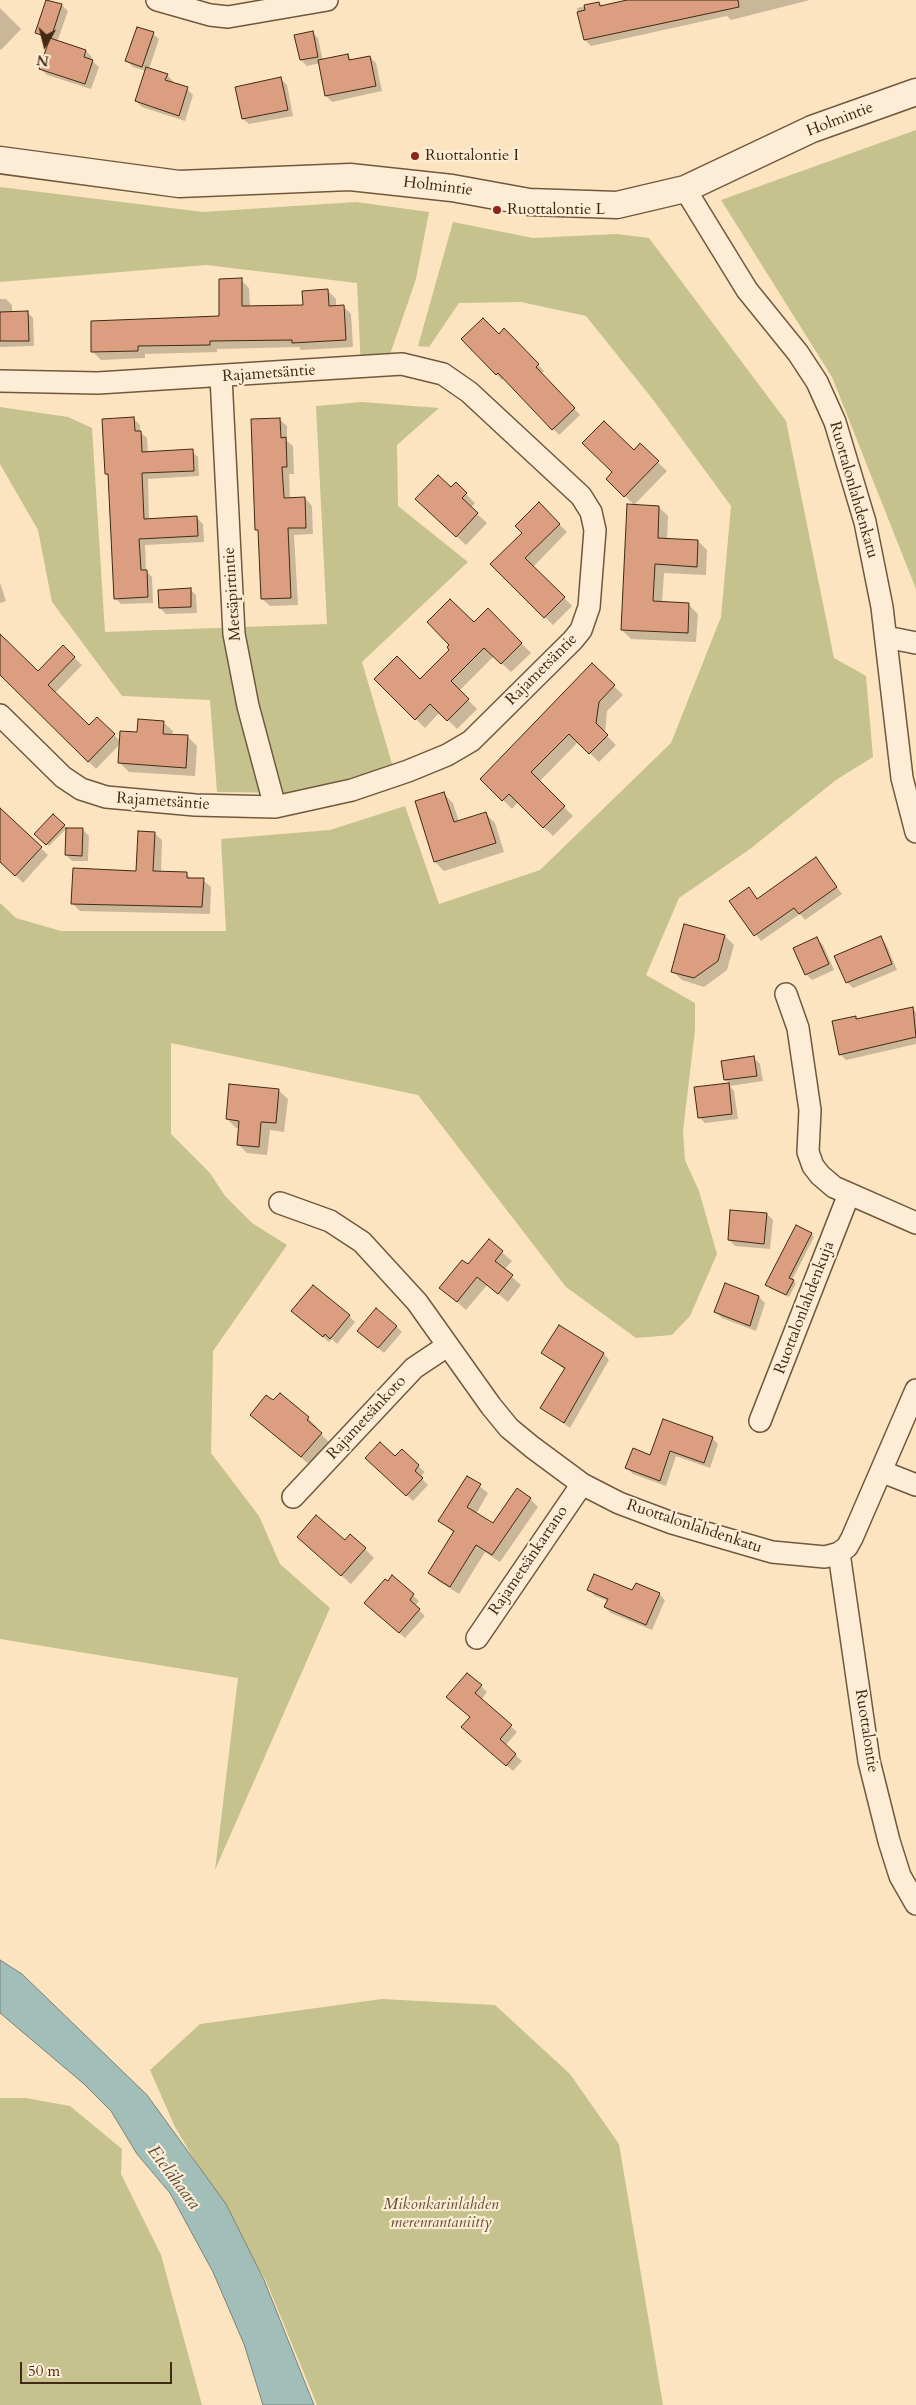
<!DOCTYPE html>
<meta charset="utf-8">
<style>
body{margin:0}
#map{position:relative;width:916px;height:2405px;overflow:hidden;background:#fde4c0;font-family:Cardo,serif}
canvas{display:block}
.north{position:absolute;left:20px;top:20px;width:50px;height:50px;-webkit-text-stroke:4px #feedd6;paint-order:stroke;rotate:188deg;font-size:14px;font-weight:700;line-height:20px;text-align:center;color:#412913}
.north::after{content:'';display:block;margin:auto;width:18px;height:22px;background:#412913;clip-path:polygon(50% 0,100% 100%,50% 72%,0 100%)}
.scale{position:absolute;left:20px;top:2362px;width:152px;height:22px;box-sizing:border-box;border:2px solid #412913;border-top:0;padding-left:6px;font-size:15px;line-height:18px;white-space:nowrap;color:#412913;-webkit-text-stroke:4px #feedd6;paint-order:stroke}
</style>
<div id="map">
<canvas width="916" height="2405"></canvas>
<div class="north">N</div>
<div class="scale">50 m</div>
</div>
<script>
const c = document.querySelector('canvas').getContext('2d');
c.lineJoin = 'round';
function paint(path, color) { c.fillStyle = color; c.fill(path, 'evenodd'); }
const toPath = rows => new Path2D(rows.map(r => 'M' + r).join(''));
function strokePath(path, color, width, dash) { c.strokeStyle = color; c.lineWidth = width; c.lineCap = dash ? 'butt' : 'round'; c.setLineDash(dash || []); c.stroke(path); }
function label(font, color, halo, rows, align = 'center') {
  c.font = font + ' Cardo,serif'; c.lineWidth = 4.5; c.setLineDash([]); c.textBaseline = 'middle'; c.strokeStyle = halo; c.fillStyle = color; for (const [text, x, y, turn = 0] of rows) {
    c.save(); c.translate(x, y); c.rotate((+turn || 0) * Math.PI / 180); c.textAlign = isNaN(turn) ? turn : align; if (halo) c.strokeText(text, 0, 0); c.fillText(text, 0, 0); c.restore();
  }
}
paint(toPath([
 [916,130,916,589,832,377,721,200],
 [0,187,203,212,356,202,429,212,416,279,386,366,361,368,357,283,206,265,0,282],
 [453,222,533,238,616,234,649,238,786,421,834,658,866,676,873,757,836,780,750,849,679,898,646,975,695,1003,695,1030,683,1131,685,1160,699,1191,717,1254,690,1316,672,1335,636,1338,566,1287,418,1095,171,1043,171,1134,210,1173,225,1196,252,1223,287,1245,213,1351,211,1453,259,1516,280,1564,330,1608,215,1870,238,1678,0,1639,0,903,16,918,61,931,226,931,221,839,330,830,405,806,439,904,540,870,671,743,721,617,731,506,654,401,586,316,521,302,459,303,429,347,418,346],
 [362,402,439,408,397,445,398,506,468,562,362,662,393,767,293,793,217,792,210,700,122,696,52,602,38,530,0,464,0,407,68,417,92,428,105,632,327,624,316,406],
 [382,1999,495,2005,570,2074,619,2144,663,2405,317,2405,266,2281,175,2127,150,2070,200,2024],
 [0,2098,26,2098,70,2106,122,2149,121,2174,161,2255,202,2405,0,2405]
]), '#c5c28e');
const water = toPath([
 [0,1960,22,1974,147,2095,226,2204,264,2280,314,2405,263,2405,244,2344,213,2272,170,2193,137,2154,111,2111,84,2084,0,2013,0,1960]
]);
paint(water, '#a1beb8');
strokePath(water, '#7b8276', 1);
paint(toPath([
 [47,0,62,5,68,11,57,42,86,51,92,57,91,60,99,67,91,89,47,75,41,69,50,41,43,38,37,32],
 [633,0,810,0,731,20,727,16,591,46,585,40,577,8,599,3,603,7],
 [0,8,21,29,1,50,0,49],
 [312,32,318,38,323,61,348,56,353,61,370,57,376,63,382,91,332,102,326,96,320,63,307,66,301,60,296,36],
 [153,34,159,39,149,69,167,75,173,81,172,84,187,89,193,95,185,121,142,107,136,101,146,71,133,67,127,61],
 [281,79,287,85,293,116,249,124,243,119],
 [241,280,249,288,250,307,304,306,328,291,336,299,336,307,343,306,351,314,353,347,301,350,299,347,217,349,217,352,145,354,145,358,101,360,93,352,221,317],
 [0,299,6,299,12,305,12,313,27,312,33,318,34,346,0,347],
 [504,330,544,371,541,373,580,415,559,435,505,378,502,380,463,339,499,335],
 [134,419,140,425,140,432,147,438,148,453,192,451,198,457,199,476,148,479,149,520,197,518,203,524,204,542,145,545,146,571,152,577,153,603,121,604,115,598,110,477,106,474],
 [279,419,287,426,287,441,293,446,294,474,289,474,290,499,305,498,312,506,313,534,294,535,298,605,270,606,262,599,259,532,257,529],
 [640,445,667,471,634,505,608,479],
 [451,489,466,494,475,503,471,508,487,523,466,545,426,508],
 [539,504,567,532,533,567,572,606,553,625,492,564,523,533],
 [659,507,668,516,667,540,698,541,707,550,706,575,664,573,662,603,689,605,698,614,696,642,631,639,622,630],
 [0,583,6,601,0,603],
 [190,589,196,595,197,613,166,614,160,608],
 [488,610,531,653,511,672,494,656,459,691,477,709,457,729,440,712,425,728,375,679,420,681],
 [63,647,82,665,55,693,89,726,97,718,121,742,163,722,173,731,172,736,188,737,197,746,195,776,129,772,120,763,121,743,96,769,0,674,0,650,38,672],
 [592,665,623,695,607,711,605,734,616,745,599,762,578,742,539,782,573,816,553,836,518,802,512,809,482,779],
 [444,794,453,803,459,822,486,814,495,823,504,852,444,871,435,862],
 [0,809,48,855,23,883,3,863,0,855],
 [53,816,67,828,49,846,36,834],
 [83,830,89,836,88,861,72,861,66,855],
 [154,833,162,840,161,873,186,874,192,879,203,880,211,887,210,914,80,911,73,904,137,872],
 [816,859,842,894,805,920,800,914,761,941,731,901,749,889,758,900],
 [685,925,725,936,734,945,727,970,704,987,682,980,672,971],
 [881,938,886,944,897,970,853,988,847,982],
 [817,939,823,945,834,970,812,980,806,974],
 [913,1009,916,1012,916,1044,846,1060,840,1054,855,1018,858,1020],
 [754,1058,760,1064,763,1081,730,1086,734,1091,738,1119,705,1123,699,1117,696,1089,730,1084,725,1080],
 [278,1090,288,1099,284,1132,270,1130,267,1155,247,1153,238,1144,240,1128,236,1128,227,1119],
 [767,1214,773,1220,770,1249,735,1246,729,1240],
 [811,1234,814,1237,792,1280,796,1283,789,1297,770,1288,767,1285],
 [489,1241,512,1261,504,1270,521,1285,508,1302,487,1285,466,1310,441,1288,468,1266],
 [759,1297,765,1303,756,1331,722,1318,716,1312],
 [349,1316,355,1322,337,1344,332,1339,329,1342,299,1317],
 [396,1326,402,1332,384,1353,358,1331],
 [543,1353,604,1354,609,1360,570,1428,542,1408,565,1370],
 [280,1394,308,1418,317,1427,316,1429,330,1443,311,1466,251,1415,273,1402],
 [712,1438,718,1444,710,1468,676,1456,666,1486,633,1474,627,1468,651,1456],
 [402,1451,425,1472,420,1477,428,1485,413,1501,373,1464,395,1458],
 [468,1477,488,1493,476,1514,493,1525,530,1499,538,1507,500,1562,485,1552,459,1594,438,1581,430,1573,454,1533,440,1521],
 [345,1542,365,1549,374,1558,351,1584,308,1546],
 [393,1577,419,1601,415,1606,425,1616,405,1638,371,1609],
 [589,1590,659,1594,665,1600,652,1630,611,1613,605,1607,608,1601,595,1596],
 [468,1674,487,1692,481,1700,517,1732,505,1746,522,1761,513,1771,469,1733,471,1717]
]), '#0003');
const building = toPath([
 [46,0,62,4,51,38,35,33,46,0],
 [627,0,738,0,739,7,584,40,577,12,585,10,584,5,599,2,600,6,627,0],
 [137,27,154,32,142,67,125,61,137,27],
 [313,31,318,57,300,60,294,35,313,31],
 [50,38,86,50,84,57,93,60,85,84,39,69,50,38],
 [348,54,349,60,370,56,376,86,325,96,318,60,348,54],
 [146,67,168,74,165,80,188,87,179,116,135,101,146,67],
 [281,77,288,110,242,119,235,87,281,77],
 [242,278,242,306,303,305,302,291,328,289,329,306,344,305,346,340,292,343,292,340,210,341,210,345,138,346,138,351,91,352,91,321,219,316,219,279,242,278],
 [28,311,29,341,0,341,0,312,28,311],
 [483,318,499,334,504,328,539,364,536,367,575,408,552,430,498,373,496,375,461,339,483,318],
 [134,417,135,431,141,431,142,452,193,449,194,471,142,473,144,519,197,516,198,536,139,539,141,570,147,570,148,597,114,599,108,474,105,474,102,419,134,417],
 [280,418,281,438,286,437,287,467,282,467,284,498,305,497,306,528,288,528,291,598,261,599,258,530,255,530,251,419,280,418],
 [604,421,634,450,640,443,659,461,624,497,606,479,612,472,582,443,604,421],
 [438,475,451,487,456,482,467,493,462,498,478,513,456,537,415,499,438,475],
 [539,502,560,524,525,558,565,597,544,618,490,564,522,533,515,526,539,502],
 [627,504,659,506,658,538,698,540,697,567,655,564,653,601,689,603,688,633,621,630,627,504],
 [191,588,191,607,159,608,158,590,191,588],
 [450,599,474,622,488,608,522,643,501,664,484,648,451,681,469,699,447,721,430,704,415,720,374,679,397,656,420,679,449,650,447,647,449,645,427,622,450,599],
 [0,634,38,671,63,645,75,657,48,685,89,725,97,717,115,734,88,762,0,675,0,634],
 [592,663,615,685,599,702,596,723,608,735,589,754,569,734,531,772,565,806,543,828,509,794,502,801,480,779,592,663],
 [138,719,164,721,163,734,188,735,186,768,118,763,120,731,137,732,138,719],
 [444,792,454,822,486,812,496,843,434,862,415,801,444,792],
 [0,808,42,847,15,876,0,862,0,808],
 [53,814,65,825,46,845,34,834,53,814],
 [66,828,83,828,82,856,65,855,66,828],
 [138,831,155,832,153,871,187,872,187,878,204,878,202,907,71,904,73,868,136,871,138,831],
 [816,857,837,887,799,914,794,908,754,936,729,901,749,887,757,899,816,857],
 [684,924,725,935,718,961,694,978,671,972,684,924],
 [881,936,892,964,846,983,834,956,881,936],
 [817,937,829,964,805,975,793,948,817,937],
 [913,1007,916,1037,839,1055,832,1021,856,1016,856,1019,913,1007],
 [754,1056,757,1076,724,1080,721,1061,754,1056],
 [729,1083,732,1114,698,1118,694,1087,729,1083],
 [229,1084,279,1089,276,1123,261,1122,259,1147,237,1145,239,1121,226,1119,229,1084],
 [730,1210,767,1213,764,1244,728,1240,730,1210],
 [796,1225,812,1233,789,1278,794,1280,786,1295,765,1285,796,1225],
 [489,1239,503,1251,495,1261,513,1275,498,1294,477,1277,457,1302,439,1288,462,1260,468,1264,489,1239],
 [725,1283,759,1296,750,1326,714,1312,725,1283],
 [313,1285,350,1315,330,1339,325,1334,323,1337,291,1311,313,1285],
 [376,1308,397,1326,378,1348,357,1331,376,1308],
 [559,1325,604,1353,564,1423,540,1408,565,1368,541,1353,559,1325],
 [280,1393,309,1417,307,1420,322,1433,301,1457,250,1415,266,1395,273,1400,280,1393],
 [663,1419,713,1437,704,1463,670,1451,660,1481,625,1468,633,1448,650,1455,663,1419],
 [380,1442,395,1456,402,1449,419,1465,415,1471,423,1478,406,1496,365,1458,380,1442],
 [467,1476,481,1484,467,1507,493,1523,517,1488,531,1498,492,1555,476,1545,450,1587,428,1573,454,1531,438,1521,467,1476],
 [316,1515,345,1540,350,1534,366,1548,341,1576,297,1537,316,1515],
 [594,1574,632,1590,636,1583,660,1593,646,1625,604,1607,608,1599,587,1590,594,1574],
 [392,1575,414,1594,410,1600,420,1609,399,1633,364,1603,385,1579,388,1581,392,1575],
 [467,1673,482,1685,475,1693,512,1725,500,1739,516,1754,506,1766,461,1727,470,1717,446,1697,467,1673]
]);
paint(building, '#db9e81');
strokePath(building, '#412913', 1);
const minor = toPath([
 [157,0,210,15,228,17,327,0],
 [685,189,747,290,798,353,817,382,835,422,865,522,882,607,902,778,916,832],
 [221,377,234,634,248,706,275,807],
 [0,381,98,383,402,364,443,374,469,392,581,496,591,512,595,530,589,607,581,630,573,640,471,741,447,755,408,771,352,790,275,807,195,805,106,797,81,789,63,777,0,715],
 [886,637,916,643],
 [786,994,798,1028,810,1110,808,1152,813,1166,820,1175,834,1187,916,1223],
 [280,1203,330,1221,362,1242,417,1302,491,1406,509,1428,532,1447,582,1484,619,1503,672,1523,772,1552,825,1557,839,1553,847,1547,852,1538,916,1390],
 [760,1421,849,1194],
 [883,1472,916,1485],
 [293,1497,414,1368,447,1346],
 [839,1553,869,1761,889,1841,900,1876,916,1904],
 [477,1638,582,1484]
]);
const tertiary = toPath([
 [0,160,179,184,350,177,452,188,529,202,617,205,685,189,812,129,916,92]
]);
strokePath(minor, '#70583e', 24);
strokePath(tertiary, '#70583e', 29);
strokePath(minor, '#feedd6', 21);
strokePath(tertiary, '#feedd6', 26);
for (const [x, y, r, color] of [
 [415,156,5,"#8f2418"],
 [497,210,5,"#8f2418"]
]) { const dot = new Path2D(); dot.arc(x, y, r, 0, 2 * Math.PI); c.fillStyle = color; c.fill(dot); strokePath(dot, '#feedd6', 2); }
label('16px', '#412913', '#feedd6', [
 ["Holmintie",840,120,-21],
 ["Holmintie",438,187,7],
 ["Rajametsäntie",269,374,-4],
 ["Ruottalonlahdenkatu",853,490,74],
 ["Metsäpirtintie",233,594,-94],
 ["Rajametsäntie",542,670,-45],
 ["Rajametsäntie",163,802,4],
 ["Ruottalonlahdenkuja",805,1308,-69],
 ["Rajametsänkoto",367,1418,-47],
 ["Ruottalonlahdenkatu",694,1527,18],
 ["Rajametsänkartano",529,1561,-56],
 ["Ruottalontie",866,1731,81]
]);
label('16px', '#412913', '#feedd6', [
 ["Ruottalontie I",425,156],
 ["Ruottalontie L",507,210]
], 'left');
label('italic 16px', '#624f32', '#feedd6', [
 ["Mikonkarinlahden",441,2205],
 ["merenrantaniitty",441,2223]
]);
label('italic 18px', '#594e3c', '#feedd6', [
 ["Etelähaara",173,2178,53]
]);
</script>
